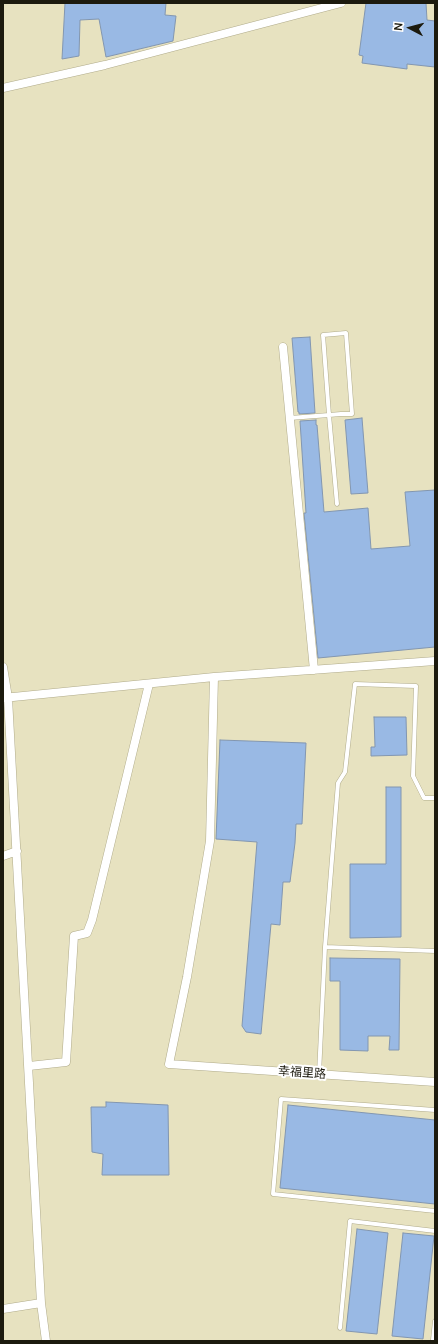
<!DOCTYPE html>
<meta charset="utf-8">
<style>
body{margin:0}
#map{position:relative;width:438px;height:1344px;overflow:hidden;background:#e7e2c0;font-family:Manrope,sans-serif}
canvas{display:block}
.frame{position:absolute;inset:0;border:4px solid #1c1a0e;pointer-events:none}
.north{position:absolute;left:390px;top:8px;width:40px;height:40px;-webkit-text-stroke:3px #fff;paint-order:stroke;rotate:276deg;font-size:11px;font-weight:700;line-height:16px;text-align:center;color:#1c1a0e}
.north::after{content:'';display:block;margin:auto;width:14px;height:18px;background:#1c1a0e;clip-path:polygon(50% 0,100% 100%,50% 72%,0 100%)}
</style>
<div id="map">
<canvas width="438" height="1344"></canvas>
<div class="frame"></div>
<div class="north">N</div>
</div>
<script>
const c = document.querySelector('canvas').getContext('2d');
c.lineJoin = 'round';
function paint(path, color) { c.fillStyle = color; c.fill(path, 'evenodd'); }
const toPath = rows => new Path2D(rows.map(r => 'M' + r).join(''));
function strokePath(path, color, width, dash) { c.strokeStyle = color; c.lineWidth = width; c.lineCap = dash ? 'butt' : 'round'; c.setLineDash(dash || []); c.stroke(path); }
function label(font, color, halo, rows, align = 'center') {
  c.font = font + ' Manrope,"Noto Sans SC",sans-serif'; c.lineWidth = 4; c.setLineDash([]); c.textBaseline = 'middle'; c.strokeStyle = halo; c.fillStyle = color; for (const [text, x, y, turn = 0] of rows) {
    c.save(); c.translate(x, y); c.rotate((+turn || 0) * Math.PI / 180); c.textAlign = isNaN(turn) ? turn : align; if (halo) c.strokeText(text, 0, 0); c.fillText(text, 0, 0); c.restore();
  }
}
const building = toPath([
 [65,3,166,3,165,15,176,16,173,41,106,57,99,19,80,20,79,56,62,59,65,3],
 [366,3,426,3,427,20,435,21,435,67,407,64,407,69,362,63,363,56,359,55,366,3],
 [310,337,315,413,299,414,299,412,298,412,292,338,310,337],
 [362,418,368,493,351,494,345,420,362,418],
 [316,420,316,425,317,425,324,512,368,508,371,549,410,546,405,492,435,490,435,647,318,658,304,513,306,513,300,421,316,420],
 [374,717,406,717,407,755,371,756,371,747,375,747,374,717],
 [220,740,306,743,302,824,296,824,295,843,290,882,283,882,280,925,271,924,261,1034,246,1032,242,1026,257,842,216,839,220,740],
 [386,787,401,787,401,937,350,938,350,864,386,864,386,787],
 [330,958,400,959,399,1050,389,1050,390,1036,368,1036,368,1051,340,1050,340,981,330,981,330,958],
 [106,1102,168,1105,169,1175,102,1175,103,1154,92,1152,91,1107,106,1107,106,1102],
 [288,1105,435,1120,435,1204,280,1188,288,1105],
 [357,1229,388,1233,377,1334,346,1331,357,1229],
 [403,1233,434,1236,423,1339,392,1336,403,1233]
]);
paint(building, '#99b9e4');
strokePath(building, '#8296b0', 1);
const service = toPath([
 [290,418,329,415,341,414,352,414,346,333,323,335,329,415,337,504],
 [325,947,435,951],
 [319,1074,325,947,338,783,345,772,355,684,416,686,413,776,424,798,435,798],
 [435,1110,281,1099,273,1194,435,1211],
 [340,1328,350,1221,435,1231],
 [433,1340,435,1321]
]);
const minor = toPath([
 [3,88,105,65,341,3],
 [283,347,314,670],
 [3,667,8,698,41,1303,46,1341],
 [214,677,210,841,187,977,169,1064,435,1082],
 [3,698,214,677,435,661],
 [3,856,17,851],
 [29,1066,66,1062,74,936,87,933,92,920,149,684],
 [3,1309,41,1303]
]);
strokePath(service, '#b0ab8a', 5);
strokePath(minor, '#b0ab8a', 9);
strokePath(service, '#fff', 4);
strokePath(minor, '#fff', 8);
label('12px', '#1c1a0e', '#fff', [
 ["幸福里路",302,1073,4]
]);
</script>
